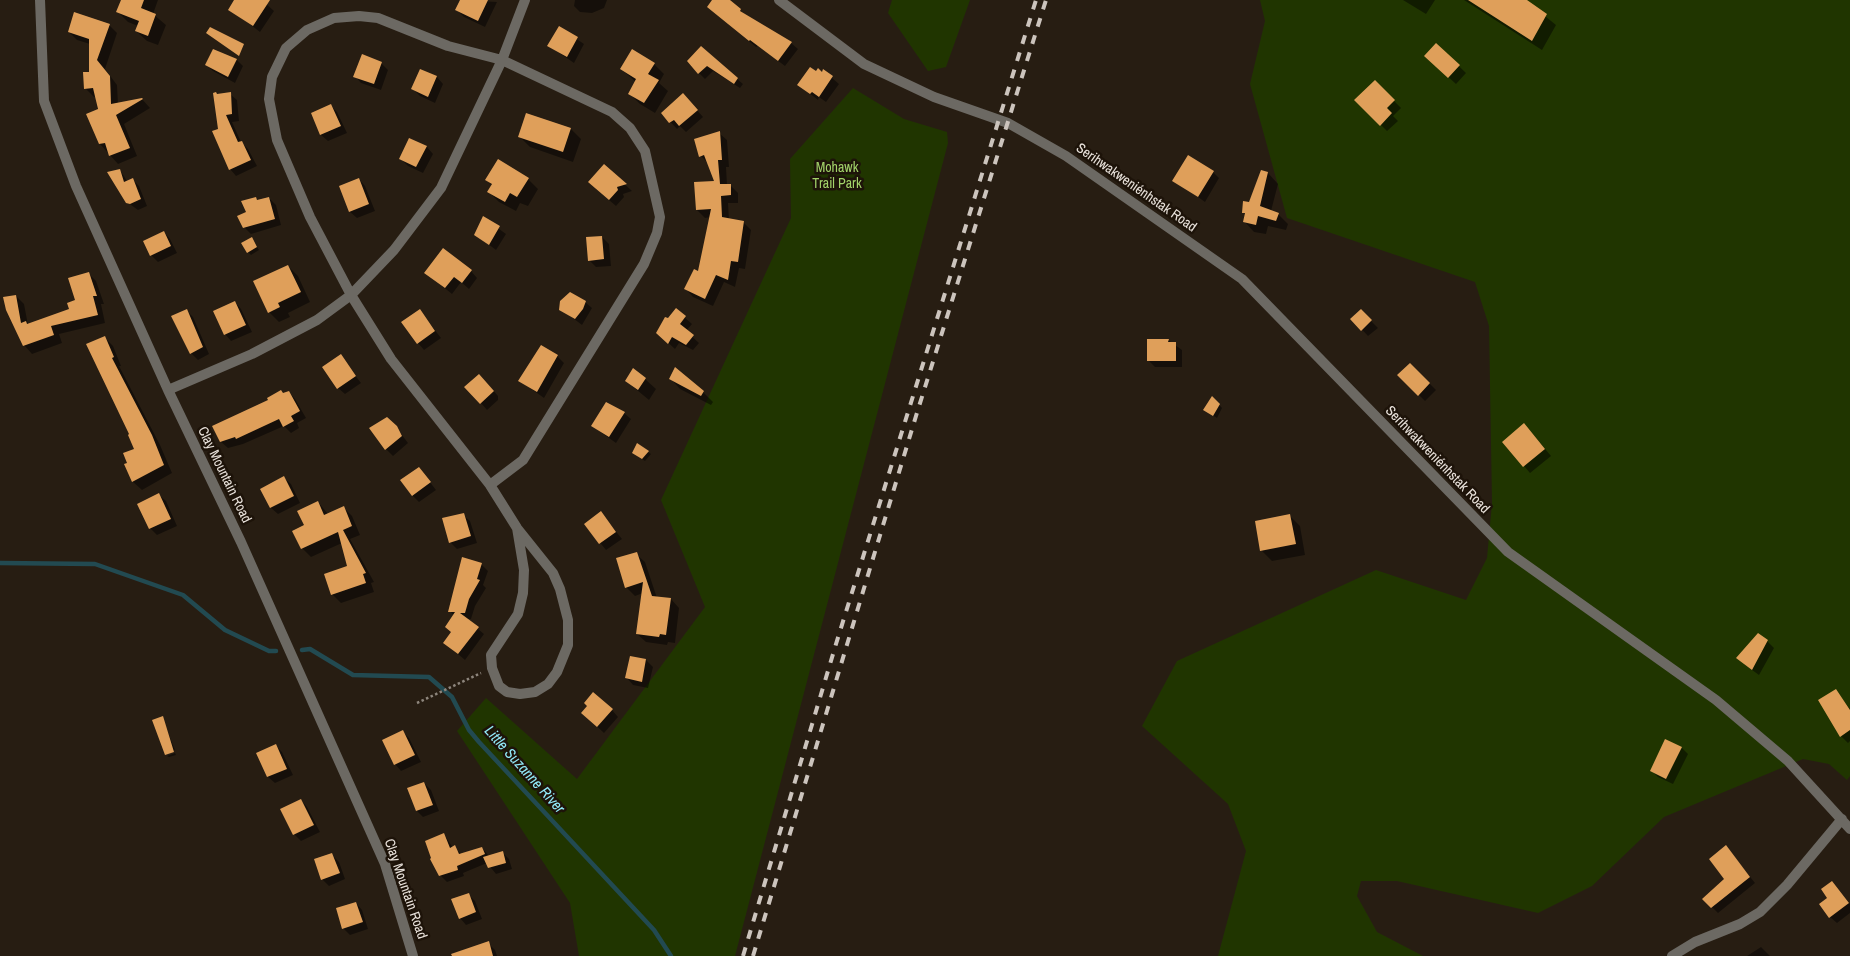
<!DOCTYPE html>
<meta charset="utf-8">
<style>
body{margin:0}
canvas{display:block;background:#271d12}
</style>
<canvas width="1850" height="956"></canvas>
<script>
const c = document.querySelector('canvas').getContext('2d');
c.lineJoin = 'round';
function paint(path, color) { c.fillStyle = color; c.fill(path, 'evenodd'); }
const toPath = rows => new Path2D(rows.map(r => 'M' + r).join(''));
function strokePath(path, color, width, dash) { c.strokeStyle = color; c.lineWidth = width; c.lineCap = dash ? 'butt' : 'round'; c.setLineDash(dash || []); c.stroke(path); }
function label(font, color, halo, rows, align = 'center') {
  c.font = font + ' "Archivo Narrow",sans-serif'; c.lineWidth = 5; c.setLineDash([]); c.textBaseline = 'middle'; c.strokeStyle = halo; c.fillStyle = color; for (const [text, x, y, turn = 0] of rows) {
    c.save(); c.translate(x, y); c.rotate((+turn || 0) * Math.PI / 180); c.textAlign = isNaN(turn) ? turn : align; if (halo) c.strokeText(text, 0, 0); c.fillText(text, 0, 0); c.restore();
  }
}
paint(toPath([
 [892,0,970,0,946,67,928,71,888,13],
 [1260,0,1850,0,1850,776,1847,780,1829,764,1803,759,1664,817,1592,886,1538,913,1397,881,1361,881,1357,896,1377,932,1423,956,1218,956,1246,851,1228,804,1142,726,1177,661,1376,570,1466,600,1487,558,1492,503,1489,326,1475,282,1287,218,1250,84,1265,21],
 [853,88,904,119,947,132,948,143,735,956,579,956,570,903,457,731,486,698,577,779,705,607,661,500,791,218,790,159]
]), '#203500');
paint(toPath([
 [122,0,158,0,153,14,166,25,158,45,147,41,136,31,138,26,128,22,118,12],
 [236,0,262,0,274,11,260,32,230,9],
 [462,0,497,2,485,27,464,17,457,10],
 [575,0,607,0,604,8,592,13,580,12,574,6],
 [714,0,728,0,746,16,791,43,798,49,785,66,758,46,756,47,715,13],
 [1403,0,1435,0,1426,14],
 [1464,0,1525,0,1556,25,1542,50],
 [109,25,117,33,105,69,117,85,118,104,142,99,150,108,124,124,137,156,118,164,100,144,96,96,94,97,86,89,90,73,90,44,77,40,69,32],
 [559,27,584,44,574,63,549,46],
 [1436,44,1466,73,1456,84,1432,62],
 [701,48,743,84,740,88,713,71,705,79,699,73,689,61],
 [237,60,243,66,235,83,213,71,206,65],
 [381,63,388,70,381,90,361,83,355,76],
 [654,64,664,74,659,83,668,91,655,113,640,104,629,93,636,82,621,69],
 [421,71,437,77,443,84,435,103,420,96,413,89],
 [824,71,839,84,826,102,819,97,818,100,799,85,816,73,822,74],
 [1375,82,1401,108,1393,116,1398,121,1387,131,1356,100],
 [214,94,230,94,237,100,239,121,232,122,241,142,248,149,257,166,236,176,230,169,219,129],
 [690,102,703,117,686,132,680,126,677,129,662,113],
 [331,106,337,112,347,133,328,141,321,135,312,114],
 [571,129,581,139,573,162,530,147,520,137],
 [719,133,727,140,729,167,726,167,727,185,730,185,738,193,738,203,728,203,729,220,743,222,751,230,745,269,739,268,735,287,724,282,713,306,693,297,686,289,699,273,711,217,705,218,697,210,716,182,709,164,701,156],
 [410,139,427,147,433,154,423,173,408,166,401,159],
 [604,165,632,191,623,194,624,197,616,206,596,189],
 [120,170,127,181,132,179,139,186,147,206,138,210,127,202],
 [1213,172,1219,178,1205,202,1174,180],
 [1268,173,1278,184,1271,211,1278,214,1288,224,1286,230,1268,226,1266,234,1254,232,1244,221,1245,202,1249,204],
 [359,179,365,186,375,211,357,218,350,212,340,187],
 [528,179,538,189,528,206,520,203,516,211,499,202,489,192,492,186,487,180],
 [269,198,276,205,281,225,251,234,244,227,248,212,256,199,258,201],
 [484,218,506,234,496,250,475,234],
 [164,232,170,239,177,253,158,262,151,255],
 [602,237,609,244,611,266,596,267,589,260],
 [251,239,259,250,251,255,248,252],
 [288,266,298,276,310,302,288,313,290,317,279,322,269,312],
 [471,271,477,278,469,289,461,282,452,294,426,273],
 [88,273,96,281,104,304,101,304,105,323,59,334,62,343,32,354,24,345,16,296,24,304,28,325,70,310,77,301],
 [235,302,241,309,252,332,231,341,225,334],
 [585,302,592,308,582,325,561,309],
 [186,310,193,317,209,354,198,360,191,353],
 [676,310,692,324,686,331,699,343,693,350,679,343,675,349,664,339,668,320],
 [420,311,441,338,424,350,418,343],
 [1361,311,1378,328,1368,336,1352,319],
 [105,338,113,346,121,366,119,366,160,445,172,473,142,490,133,482,126,465,129,463,135,449],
 [1168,340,1182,350,1182,367,1155,367,1148,360],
 [340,356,361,383,345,394,338,388],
 [557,356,564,363,544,398,520,381],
 [1410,364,1436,390,1425,401,1399,375],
 [670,378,703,392,713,402,711,405,680,389],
 [645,379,656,389,649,400,626,381],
 [486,382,498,396,498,400,487,410,481,403],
 [289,392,295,399,306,418,297,423,299,428,291,433,284,426,243,444,228,448,221,442],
 [1213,398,1222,408,1217,418,1204,410],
 [624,413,631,419,616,443,592,426],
 [396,427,408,443,393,456,386,449],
 [1531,432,1551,456,1530,473,1504,442],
 [648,452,651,454,645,461,633,453],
 [419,468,436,490,419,502,412,495],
 [284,478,291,484,300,503,278,514,271,508,262,489],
 [159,495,166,501,177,526,157,535,150,528,139,504],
 [318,502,328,514,344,508,352,516,360,535,350,539,374,582,371,583,374,592,341,603,332,594,349,567,342,543,311,557,302,548,306,525],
 [601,513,622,539,606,550,585,524],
 [463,515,470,521,477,543,457,549,450,542],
 [1289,515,1300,526,1305,555,1272,561,1262,551],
 [636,554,645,562,657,598,671,599,679,608,675,643,668,642,667,645,646,642,637,634,643,593,635,596,626,587],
 [481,564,488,571,483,585,486,588,475,606,471,619,466,619,484,634,465,660,445,643,452,633,454,616,450,611],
 [1767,641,1774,648,1759,675,1744,664],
 [631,657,646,660,653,667,648,688,633,685,627,678],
 [1835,690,1850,709,1850,741,1848,743,1841,736],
 [612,710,618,717,604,733,589,719],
 [162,718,175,750,166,754],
 [402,731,409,738,421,762,401,771,395,764],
 [276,746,282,752,293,775,275,783,268,777],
 [1682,748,1688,754,1673,784,1658,777,1652,771],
 [175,753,176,755,169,757,167,756],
 [424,783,431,790,439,811,423,817,417,811],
 [301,800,307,807,320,832,301,841,294,834],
 [444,834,453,848,462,854,482,848,489,856,502,852,509,859,512,869,496,874,487,863,463,873,464,876,447,882,440,875],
 [1726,847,1755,883,1718,913,1704,899,1726,879],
 [332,855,339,862,345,879,329,886,322,879],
 [1832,882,1850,904,1850,913,1837,923,1830,917,1829,898],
 [468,894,475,901,482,919,466,925,460,918],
 [356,903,362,910,368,929,350,935,343,928],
 [488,943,495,950,497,956,476,956],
 [1761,947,1770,956,1747,956]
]), '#0007');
strokePath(toPath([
 [0,563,95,564,183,595,225,630,269,651,276,651],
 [302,650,310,649,353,675,429,677,452,697,469,730,479,742,654,930,671,956]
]), '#224a51', 4.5);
paint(toPath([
 [121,0,144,0,141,8,156,14,148,36,135,31,139,21,116,12],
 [234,0,270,0,253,26,228,10],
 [460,0,488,0,478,21,455,10],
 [712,0,730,0,741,9,740,11,792,42,778,61,750,40,749,41,707,7],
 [1468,0,1527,0,1547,14,1532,41],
 [74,12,110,24,97,60,110,76,111,104,142,98,143,99,116,115,130,148,109,156,105,143,99,144,86,114,98,109,93,88,84,89,83,72,89,72,89,39,68,32],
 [559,26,578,37,567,57,547,46],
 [210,27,244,44,239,56,206,33],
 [1436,43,1460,65,1448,78,1424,56],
 [701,46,738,78,734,84,707,66,698,74,687,61],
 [213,49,237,59,228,77,205,65],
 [632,49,655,63,648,74,659,80,644,103,628,94,636,79,620,69],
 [362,54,382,62,374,84,353,77],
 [810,67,816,71,818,68,822,72,823,69,833,76,819,97,812,92,810,94,797,85],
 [420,69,437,76,428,97,411,89],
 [1375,80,1395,100,1387,108,1392,113,1380,126,1354,100],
 [216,92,217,94,231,92,232,114,226,115,238,142,242,141,251,160,229,170,212,131,218,129,213,93],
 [683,93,698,110,679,126,674,120,669,123,661,113],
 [331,104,341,126,320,135,311,113],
 [526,113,571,128,563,152,518,137],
 [720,131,722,160,718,160,720,184,731,184,731,195,721,196,722,217,744,221,738,262,731,261,728,280,716,275,705,299,684,289,694,269,698,271,711,209,696,210,694,182,714,181,704,155,699,157,694,139],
 [409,138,427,146,416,167,399,159],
 [1188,155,1214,171,1198,197,1172,181],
 [498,159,529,178,517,197,510,193,505,202,487,192,492,184,485,180],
 [604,164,627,184,617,187,618,190,609,200,588,182],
 [120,169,124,182,133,178,141,199,130,204,126,203,107,172],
 [1261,170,1268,172,1260,206,1279,213,1276,221,1258,216,1256,225,1243,222,1245,213,1242,213,1243,201,1249,202],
 [359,178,369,204,349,212,339,186],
 [256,197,257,200,269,197,275,219,243,228,237,216,246,212,241,201],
 [483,216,500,226,489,245,474,235],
 [164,231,171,246,150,256,143,241],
 [602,236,604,259,588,261,586,237],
 [252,237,257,247,247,253,241,243],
 [443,248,472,270,462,283,454,277,445,288,424,273],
 [288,265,301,292,278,303,280,307,268,313,253,281],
 [89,272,97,296,93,296,98,315,51,326,54,335,23,346,6,310,3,297,16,295,21,323,26,321,27,324,69,309,67,303,75,300,68,278],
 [570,292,586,301,583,309,575,319,559,310,560,301],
 [235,301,246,325,224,335,213,311],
 [676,308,686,316,680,324,694,335,686,345,672,337,668,344,656,333,665,317,668,318],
 [187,309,203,347,190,354,171,316],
 [420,309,435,331,417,344,401,322],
 [1361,309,1372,320,1361,331,1350,319],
 [105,336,114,357,112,358,152,435,164,465,132,482,124,464,127,463,123,453,134,449,128,435,129,434,86,344],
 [1147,339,1169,339,1168,342,1176,342,1176,361,1147,361],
 [541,345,558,355,537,392,518,381],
 [341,354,356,376,337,389,322,367],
 [1410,363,1430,383,1418,396,1397,375],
 [675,367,704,391,701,396,669,379],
 [633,368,646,378,638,390,625,381],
 [479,374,494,391,480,404,464,387],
 [281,390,283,393,289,391,300,411,291,416,294,421,283,427,279,419,236,439,235,437,220,442,212,426,268,400,267,398],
 [1212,396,1220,404,1213,416,1203,410],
 [606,402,625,412,609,437,591,426],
 [387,417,397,426,402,436,385,450,369,428],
 [1524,423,1545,449,1523,467,1502,442],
 [637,443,649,451,642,459,632,453],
 [419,467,431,482,412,496,400,480],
 [284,476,294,496,270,508,260,489],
 [159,493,171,519,149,529,137,504],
 [318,501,324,515,344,506,352,526,343,530,366,573,363,574,366,583,331,595,324,574,347,566,338,532,301,549,292,531,304,525,297,511],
 [601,511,616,532,599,544,584,524],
 [464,513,471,536,449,543,442,518],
 [1290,514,1296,544,1260,551,1255,521],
 [637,552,652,596,671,598,666,635,660,634,659,637,636,634,643,582,625,588,616,558],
 [462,557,482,563,477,579,480,580,469,599,465,613,460,613,479,627,458,654,443,643,451,632,445,627,455,612,448,612],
 [1758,633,1768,640,1752,670,1736,658],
 [630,656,646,659,642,682,625,678],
 [1836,689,1850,710,1850,730,1840,737,1818,700],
 [593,692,613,709,597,727,581,713,587,706,584,703],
 [163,716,174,752,165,755,152,720],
 [403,730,415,755,394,765,382,740],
 [1665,739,1682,747,1666,779,1650,771],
 [276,744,287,769,267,777,256,753],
 [424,782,433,805,416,811,407,788],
 [301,799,314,825,293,835,280,809],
 [444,833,450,848,455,845,459,854,482,847,485,854,457,866,458,870,439,876,430,859,431,858,425,841],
 [1726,845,1750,877,1711,908,1702,899,1724,879,1709,859],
 [503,851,506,863,488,868,483,857],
 [332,853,340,873,321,880,314,859],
 [1832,881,1849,903,1829,918,1819,904,1827,898,1821,889],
 [469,893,476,912,459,919,451,899],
 [356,902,363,922,342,929,336,908],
 [489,941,493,956,452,956,451,954]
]), '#df9f5a');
strokePath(toPath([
 [417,703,481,673]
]), '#8d857c', 2.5, [2.5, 2.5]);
strokePath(toPath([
 [40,0,44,101,76,186,168,390,241,542,385,864,413,956],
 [779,0,864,64,934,97,1008,123,1066,156,1242,279,1508,552,1716,700,1788,761,1850,829],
 [168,390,252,354,317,320,351,295,394,250,441,188,502,60,525,0],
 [490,485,523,460,644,264,657,233,660,217,645,151,630,128,612,112,502,60,448,46,378,18,359,16,334,18,307,30,286,48,272,77,269,99,277,140,310,217,351,295,391,359,490,485,517,528,553,573,560,589,568,620,568,645,557,672,548,684,535,692,520,694,507,692,499,686,492,668,491,655,518,614,523,593,524,570,517,528],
 [1672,956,1695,942,1740,924,1760,912,1787,885,1842,819]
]), '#6c6963', 10);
strokePath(toPath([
 [743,956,836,644,1036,0],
 [753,956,916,416,1046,0]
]), '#ccc4bd', 4, [9, 9]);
label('14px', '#a2d269', '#1d1309', [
 ["Mohawk",837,168],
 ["Trail Park",837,184]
]);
label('14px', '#e9e2db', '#1d1309', [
 ["Serihwakweniénhstak Road",1136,188,35],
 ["Serihwakweniénhstak Road",1437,460,46],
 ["Clay Mountain Road",224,475,64],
 ["Clay Mountain Road",405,889,71]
]);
label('italic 15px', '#92eaf9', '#1d1309', [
 ["Little Suzanne River",524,770,48]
]);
</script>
